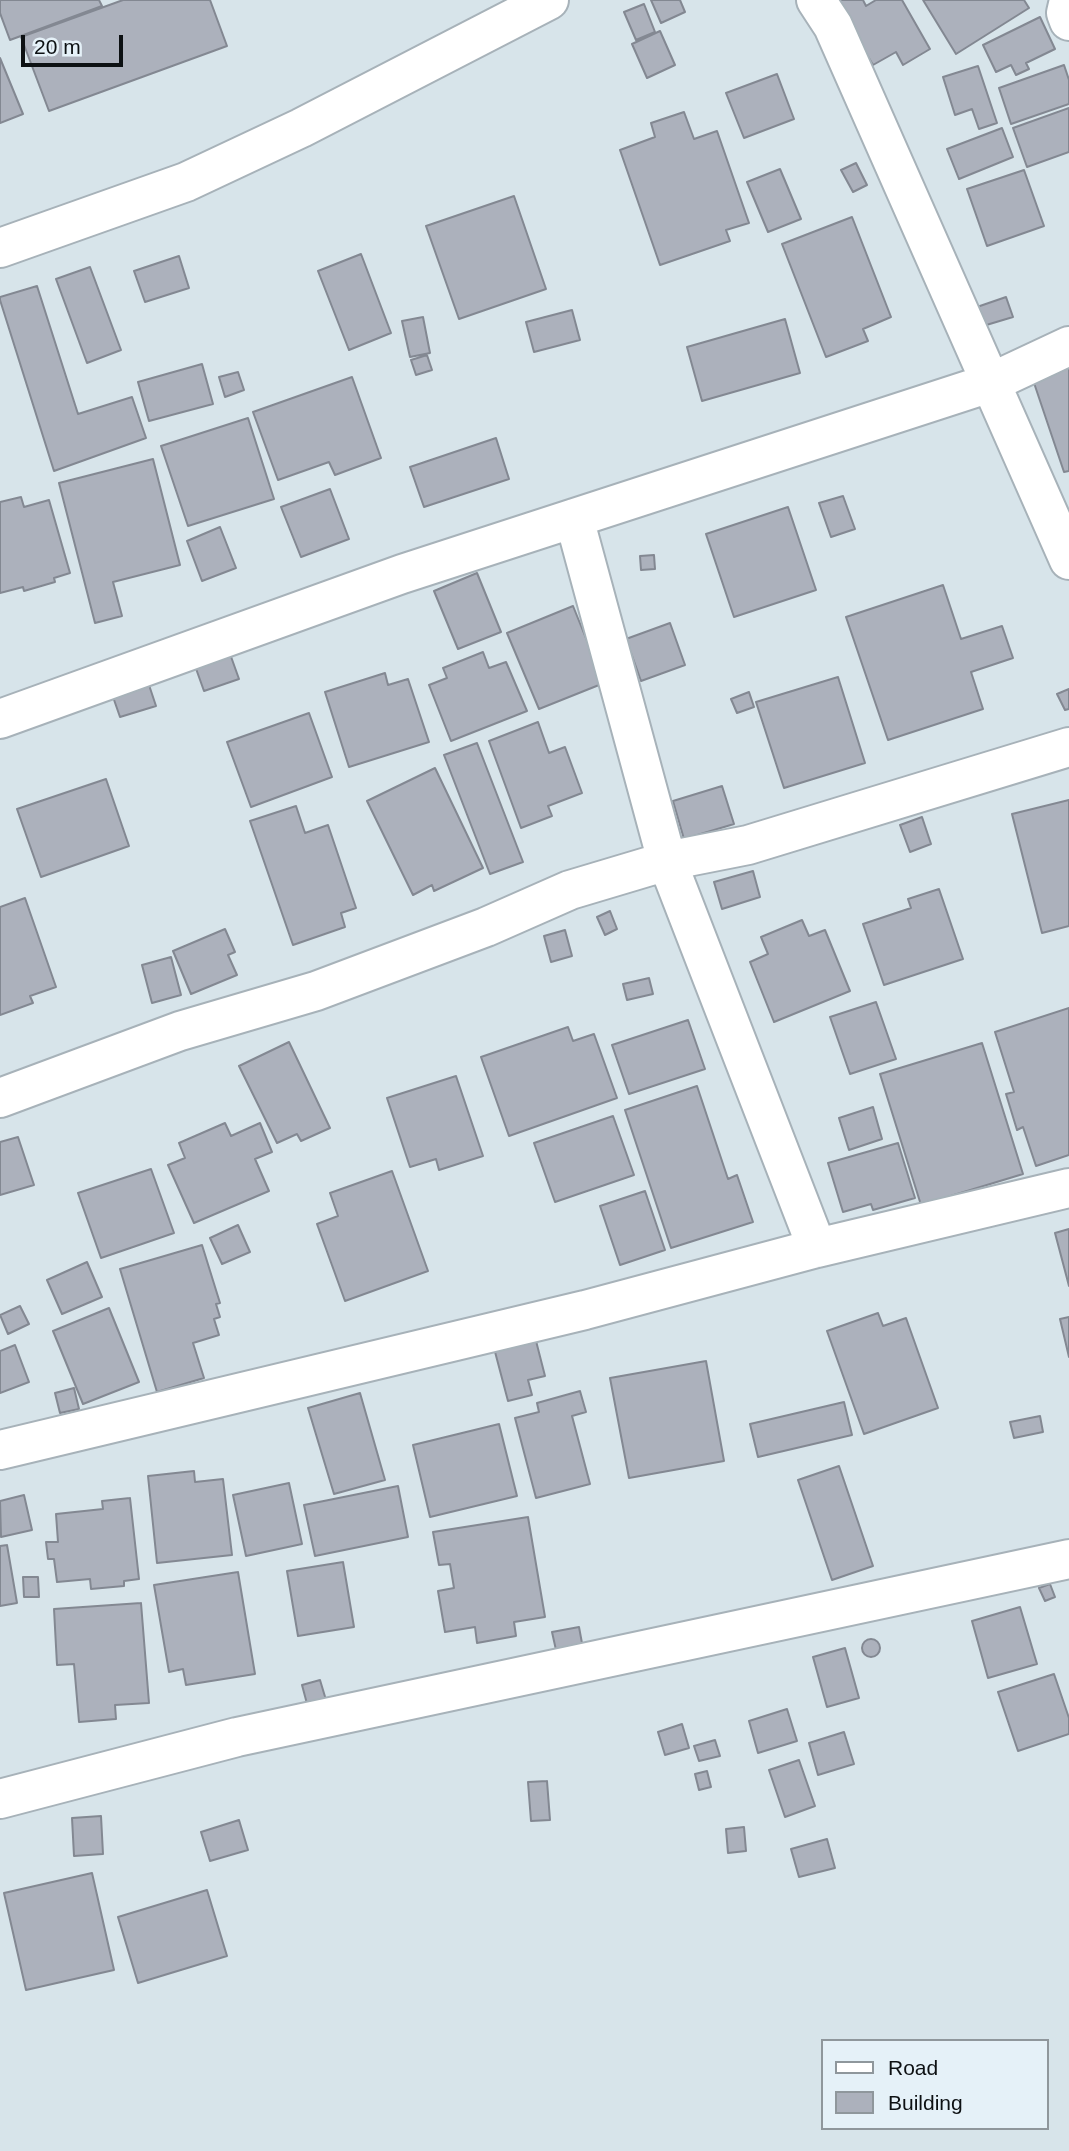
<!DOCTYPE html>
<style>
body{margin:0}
#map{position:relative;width:1069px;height:2151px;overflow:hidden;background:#d7e4ea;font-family:Arial,sans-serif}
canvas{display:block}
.legend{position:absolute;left:821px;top:2039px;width:228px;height:91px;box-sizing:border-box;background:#e5f1f8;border:2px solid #8f979c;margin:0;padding:9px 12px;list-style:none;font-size:21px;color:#0d1113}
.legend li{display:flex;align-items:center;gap:14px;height:35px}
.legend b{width:35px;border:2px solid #8f979c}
.scale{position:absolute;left:21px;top:35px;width:102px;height:32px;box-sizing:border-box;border:4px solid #0d1113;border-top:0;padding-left:9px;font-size:21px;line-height:24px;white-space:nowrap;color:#0d1113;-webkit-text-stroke:5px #e5f1f8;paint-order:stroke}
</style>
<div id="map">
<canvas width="1069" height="2151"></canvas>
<ul class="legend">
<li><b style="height:9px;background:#fff"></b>Road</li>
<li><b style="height:19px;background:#acb1bc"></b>Building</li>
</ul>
<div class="scale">20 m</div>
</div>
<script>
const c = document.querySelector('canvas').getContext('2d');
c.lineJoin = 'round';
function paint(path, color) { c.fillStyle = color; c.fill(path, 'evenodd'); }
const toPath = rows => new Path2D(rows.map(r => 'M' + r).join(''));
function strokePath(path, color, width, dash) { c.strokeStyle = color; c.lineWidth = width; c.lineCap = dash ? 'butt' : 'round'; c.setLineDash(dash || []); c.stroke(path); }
const building = toPath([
 [0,0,99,0,102,6,10,40,0,13,0,0],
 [123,0,210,0,227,46,49,111,21,37,123,0],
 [651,0,680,0,685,12,661,23,651,0],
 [827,0,863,0,866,6,876,0,902,0,930,49,903,65,896,52,873,65,849,24,827,0],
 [923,0,1024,0,1029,8,956,54,923,0],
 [644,4,655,32,636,40,624,12,644,4],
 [1040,17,1055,49,1026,63,1029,69,1016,75,1011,65,996,72,983,45,1040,17],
 [660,31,675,65,647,78,632,44,660,31],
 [0,58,23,114,0,123,0,58],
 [1064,65,1069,80,1069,104,1011,124,999,88,1064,65],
 [978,66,997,123,979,129,972,109,955,115,943,77,978,66],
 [777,74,794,119,744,138,726,93,777,74],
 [1069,108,1069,152,1027,167,1013,128,1069,108],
 [684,112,694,139,717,131,749,223,726,230,730,241,660,265,620,150,655,137,651,123,684,112],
 [1002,128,1013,157,959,179,947,149,1002,128],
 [856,163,867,185,853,192,841,170,856,163],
 [780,169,801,219,768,232,747,182,780,169],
 [1024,170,1044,226,987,246,967,189,1024,170],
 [514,196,546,289,459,319,426,226,514,196],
 [852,217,891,317,863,329,868,341,826,357,782,244,852,217],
 [361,254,391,333,349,350,318,271,361,254],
 [179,256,189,288,145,302,134,271,179,256],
 [90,267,121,350,87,363,56,279,90,267],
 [37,286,78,414,132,397,146,438,54,471,0,300,0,297,37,286],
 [1006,297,1013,317,983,326,977,307,1006,297],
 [572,310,580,340,534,352,526,322,572,310],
 [423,317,430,353,410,357,402,321,423,317],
 [785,319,800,373,702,401,687,347,785,319],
 [427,355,432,370,416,375,411,360,427,355],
 [1069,361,1069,471,1064,472,1031,374,1069,361],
 [202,364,213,404,149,421,138,382,202,364],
 [238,372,244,390,225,397,219,377,238,372],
 [352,377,381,458,335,475,329,462,278,480,253,412,352,377],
 [248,418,274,499,188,526,161,446,248,418],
 [496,438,509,479,424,507,410,467,496,438],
 [153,459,180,565,113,582,122,616,95,623,59,483,153,459],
 [330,489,349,539,301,557,281,507,330,489],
 [843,496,855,529,831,537,819,503,843,496],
 [21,497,24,507,49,500,70,573,54,578,55,582,24,591,23,587,0,593,0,502,21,497],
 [788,507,816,590,734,617,706,534,788,507],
 [220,527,236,568,202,581,187,541,220,527],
 [654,555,655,569,641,570,640,556,654,555],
 [477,573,501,632,458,649,434,591,477,573],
 [943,585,961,639,1002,626,1013,658,971,672,983,709,888,740,846,617,943,585],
 [573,606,604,683,539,709,507,633,573,606],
 [670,623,685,665,641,681,626,639,670,623],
 [229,651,239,679,204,691,194,663,229,651],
 [483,652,489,668,506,662,527,711,451,741,429,685,447,678,443,668,483,652],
 [385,673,388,685,408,679,429,742,349,767,325,692,385,673],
 [838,677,865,763,784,788,756,702,838,677],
 [148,682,156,706,120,717,112,694,148,682],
 [1069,689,1069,709,1065,710,1057,694,1069,689],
 [749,692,754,707,737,713,731,699,749,692],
 [309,713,332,777,251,807,227,742,309,713],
 [538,722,549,753,565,747,582,793,548,806,552,816,521,828,489,741,538,722],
 [477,743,523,862,490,874,444,755,477,743],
 [435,768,483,868,434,891,432,885,413,895,367,801,435,768],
 [106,779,129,846,41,877,17,809,106,779],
 [722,786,734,824,684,839,673,801,722,786],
 [1069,800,1069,926,1042,933,1012,814,1069,800],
 [296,806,305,833,328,825,356,908,341,913,345,927,293,945,250,821,296,806],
 [922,817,931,844,910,852,900,825,922,817],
 [753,871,760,897,722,909,714,882,753,871],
 [939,889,963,959,884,985,863,924,911,908,908,899,939,889],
 [25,898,56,987,30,996,33,1003,0,1015,0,907,25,898],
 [610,911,617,929,605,935,597,917,610,911],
 [802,920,809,936,825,930,850,991,774,1022,750,962,768,954,761,937,802,920],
 [225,929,235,952,228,955,237,975,191,994,173,951,225,929],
 [565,930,572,956,551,962,544,936,565,930],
 [171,957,181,995,152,1003,142,965,171,957],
 [649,978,653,994,627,1000,623,984,649,978],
 [876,1002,896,1059,850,1074,830,1017,876,1002],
 [1069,1008,1069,1155,1036,1166,1023,1127,1017,1130,1006,1094,1014,1092,995,1032,1069,1008],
 [688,1020,705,1069,629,1094,612,1045,688,1020],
 [568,1027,573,1041,594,1034,617,1098,509,1136,481,1057,568,1027],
 [289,1042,330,1128,301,1141,297,1134,277,1143,239,1066,289,1042],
 [982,1043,1023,1174,921,1205,880,1074,982,1043],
 [456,1076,483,1156,439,1170,436,1159,410,1167,387,1098,456,1076],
 [697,1086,728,1179,737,1175,753,1222,671,1248,625,1110,697,1086],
 [873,1107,882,1139,849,1150,839,1118,873,1107],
 [613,1116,634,1175,555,1202,534,1143,613,1116],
 [225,1123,231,1136,260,1123,272,1152,255,1159,269,1191,194,1223,168,1165,185,1158,179,1143,225,1123],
 [18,1137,34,1185,0,1195,0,1142,18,1137],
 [898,1143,915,1198,873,1210,871,1204,843,1212,828,1163,898,1143],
 [151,1169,174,1233,101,1258,78,1193,151,1169],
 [392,1171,428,1271,345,1301,317,1224,338,1216,330,1193,392,1171],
 [645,1191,665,1250,620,1265,600,1206,645,1191],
 [238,1225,250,1252,222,1264,210,1238,238,1225],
 [1069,1229,1069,1286,1055,1233,1069,1229],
 [202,1245,220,1303,216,1304,220,1317,214,1319,219,1335,193,1343,204,1378,157,1392,120,1269,202,1245],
 [87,1262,102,1297,62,1314,47,1280,87,1262],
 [20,1306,29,1324,8,1334,0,1315,20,1306],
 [109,1308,139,1382,83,1404,53,1331,109,1308],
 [878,1313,883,1326,906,1318,938,1408,864,1434,827,1331,878,1313],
 [1069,1317,1069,1357,1060,1319,1069,1317],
 [535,1337,545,1376,528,1380,532,1395,508,1401,494,1348,535,1337],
 [15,1345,29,1382,0,1393,0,1351,15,1345],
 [706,1361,724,1461,629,1478,610,1378,706,1361],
 [74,1388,79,1409,60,1413,55,1393,74,1388],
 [580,1391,586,1412,572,1416,590,1484,536,1498,515,1418,539,1412,537,1403,580,1391],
 [360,1393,385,1480,334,1494,308,1408,360,1393],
 [844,1402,852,1435,758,1457,750,1424,844,1402],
 [1040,1416,1043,1432,1014,1438,1010,1422,1040,1416],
 [499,1424,517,1496,430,1517,413,1445,499,1424],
 [839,1466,873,1566,832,1580,798,1480,839,1466],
 [194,1471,195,1482,223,1479,232,1555,157,1563,148,1476,194,1471],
 [289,1483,302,1544,246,1556,233,1495,289,1483],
 [398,1486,408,1537,315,1556,304,1505,398,1486],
 [24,1495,32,1530,1,1537,0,1501,24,1495],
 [130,1498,139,1579,124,1581,124,1586,91,1589,90,1579,57,1582,54,1559,48,1559,46,1542,58,1542,56,1514,103,1509,102,1501,130,1498],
 [528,1517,545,1617,514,1622,516,1636,477,1643,475,1627,445,1632,438,1591,454,1588,450,1564,439,1565,433,1532,528,1517],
 [7,1545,17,1603,0,1606,0,1546,7,1545],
 [343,1562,354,1627,298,1636,287,1571,343,1562],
 [238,1572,255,1674,186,1685,183,1669,169,1672,154,1585,238,1572],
 [23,1577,38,1577,39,1597,24,1597,23,1577],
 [1050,1584,1055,1597,1045,1601,1039,1588,1050,1584],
 [141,1603,149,1703,115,1705,116,1719,79,1722,74,1664,57,1665,54,1609,141,1603],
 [1020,1607,1037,1664,988,1678,972,1621,1020,1607],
 [579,1627,584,1654,558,1659,552,1632,579,1627],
 '862 1648a9 9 0 1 1 18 0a9 9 0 1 1-18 0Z',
 [845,1648,859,1698,827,1707,813,1657,845,1648],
 [1054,1674,1069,1718,1069,1734,1018,1751,998,1692,1054,1674],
 [320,1680,329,1710,310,1715,302,1685,320,1680],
 [787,1709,797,1741,758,1753,749,1721,787,1709],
 [682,1724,689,1748,665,1755,658,1732,682,1724],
 [844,1732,854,1764,818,1775,809,1743,844,1732],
 [715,1740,720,1756,699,1761,694,1746,715,1740],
 [799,1760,815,1806,785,1817,769,1770,799,1760],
 [707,1771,711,1787,699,1790,695,1774,707,1771],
 [547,1781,550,1820,531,1821,528,1782,547,1781],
 [101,1816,103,1854,74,1856,72,1818,101,1816],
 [239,1820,248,1850,210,1861,201,1832,239,1820],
 [744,1827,746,1851,728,1853,726,1829,744,1827],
 [827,1839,835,1868,799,1877,791,1849,827,1839],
 [92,1873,114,1970,26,1990,4,1893,92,1873],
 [207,1890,227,1956,138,1983,118,1917,207,1890]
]);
paint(building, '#acb1bc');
strokePath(building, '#838892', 2);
const minor = toPath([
 [816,0,833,26,1069,560],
 [1069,0,1066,13,1069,21],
 [0,248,186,182,301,128,549,0],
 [574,518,667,861,817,1248],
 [0,719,402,574,990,383,1069,346],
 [0,1098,180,1031,316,991,486,927,570,890,667,861,748,845,1069,747],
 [0,1450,585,1310,817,1248,1069,1188],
 [0,1799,237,1737,1069,1559]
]);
strokePath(minor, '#a7b2b9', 42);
strokePath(minor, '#fff', 38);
</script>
